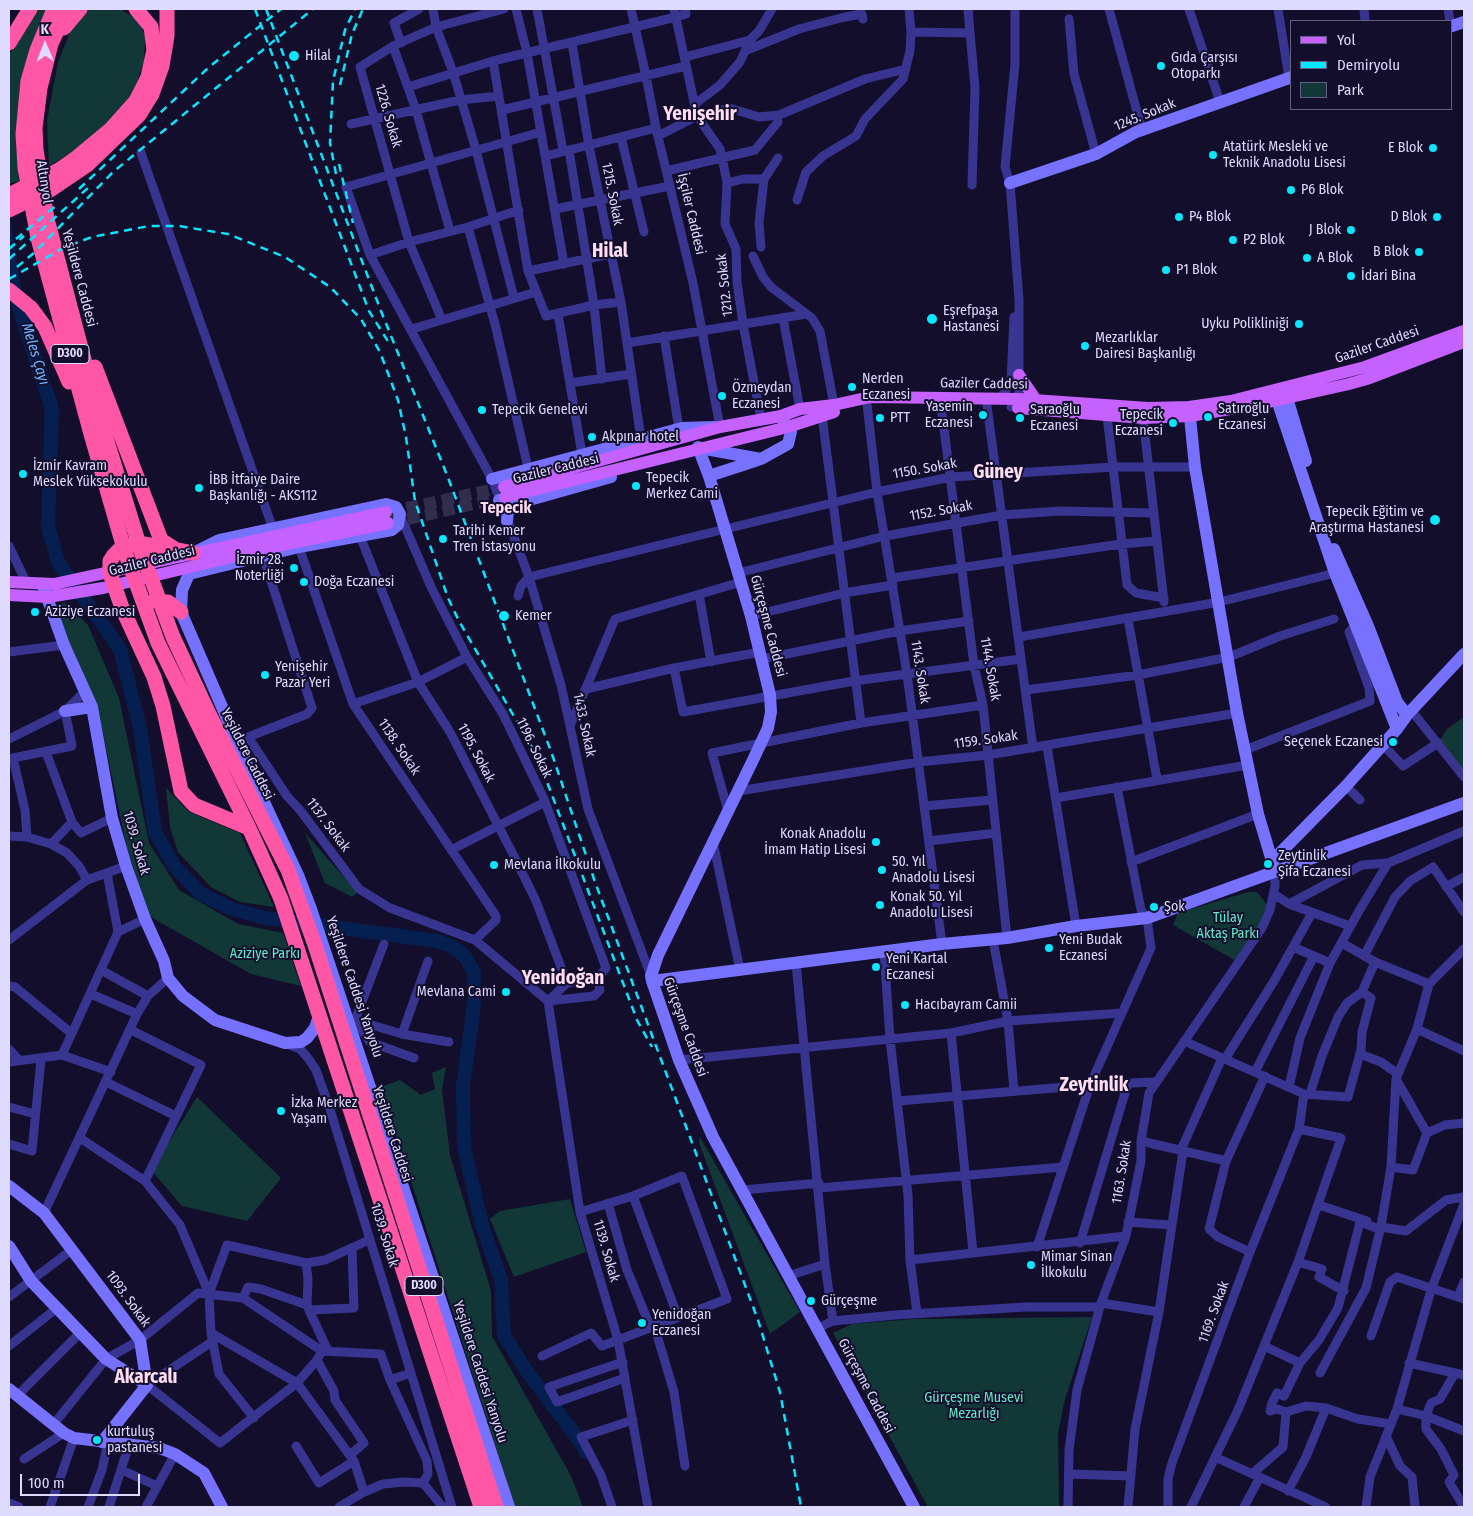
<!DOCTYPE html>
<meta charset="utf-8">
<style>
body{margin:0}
#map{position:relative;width:1473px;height:1516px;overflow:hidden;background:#140e2d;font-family:"Fira Sans Condensed",sans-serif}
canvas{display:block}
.frame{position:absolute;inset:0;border:10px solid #dfdbff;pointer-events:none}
.legend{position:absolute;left:1290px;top:20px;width:162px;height:90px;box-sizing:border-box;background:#140e2d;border:1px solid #656081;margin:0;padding:6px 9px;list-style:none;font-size:15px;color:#dfdbff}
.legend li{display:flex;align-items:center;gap:10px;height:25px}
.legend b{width:25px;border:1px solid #656081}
.north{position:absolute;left:20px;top:20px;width:50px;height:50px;-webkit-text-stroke:4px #140e2d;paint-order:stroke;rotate:359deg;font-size:14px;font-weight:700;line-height:20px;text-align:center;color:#dfdbff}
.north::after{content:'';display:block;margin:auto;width:18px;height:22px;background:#dfdbff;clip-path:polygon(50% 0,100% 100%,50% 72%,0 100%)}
.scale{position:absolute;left:20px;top:1474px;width:120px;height:22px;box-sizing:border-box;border:2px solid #dfdbff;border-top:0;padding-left:6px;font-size:15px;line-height:18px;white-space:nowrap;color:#dfdbff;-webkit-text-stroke:4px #140e2d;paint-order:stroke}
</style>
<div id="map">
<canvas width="1473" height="1516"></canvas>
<div class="frame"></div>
<ul class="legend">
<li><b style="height:6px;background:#c562ff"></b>Yol</li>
<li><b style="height:6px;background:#07e6ff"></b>Demiryolu</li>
<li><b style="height:14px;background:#113837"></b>Park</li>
</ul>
<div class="north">K</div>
<div class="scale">100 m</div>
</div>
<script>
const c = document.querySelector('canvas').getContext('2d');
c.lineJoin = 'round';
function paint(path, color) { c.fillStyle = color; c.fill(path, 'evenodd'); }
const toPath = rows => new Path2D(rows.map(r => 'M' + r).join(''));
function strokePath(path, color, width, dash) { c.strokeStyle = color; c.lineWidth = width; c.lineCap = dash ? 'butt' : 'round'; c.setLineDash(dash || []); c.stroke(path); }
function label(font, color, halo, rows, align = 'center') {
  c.font = font + ' "Fira Sans Condensed",sans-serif'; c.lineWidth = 4; c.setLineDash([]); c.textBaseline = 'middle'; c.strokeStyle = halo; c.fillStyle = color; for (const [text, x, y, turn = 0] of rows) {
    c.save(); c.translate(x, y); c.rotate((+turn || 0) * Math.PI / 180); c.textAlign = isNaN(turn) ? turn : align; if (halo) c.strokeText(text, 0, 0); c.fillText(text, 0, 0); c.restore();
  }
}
paint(toPath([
 [38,9,46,9,16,145,19,181,9,184,9,55],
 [90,9,120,9,133,17,141,26,145,36,144,62,133,93,117,114,80,148,49,166,47,121,58,62,72,27,84,12],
 [65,603,88,625,119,698,149,843,179,890,238,924,283,933,301,986,251,974,149,916,127,848,101,724,55,605],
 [1464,717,1464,777,1438,743,1447,729],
 [166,788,189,812,240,833,274,907,240,902,211,887,178,852,170,827],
 [305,833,357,892,352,897,325,883],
 [1248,892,1257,892,1269,907,1238,962,1173,925,1178,913],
 [446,1067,442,1090,450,1155,491,1291,492,1336,571,1476,583,1507,515,1507,381,1087,400,1080,421,1095,435,1089,432,1073],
 [197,1097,281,1178,247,1221,182,1206,151,1170],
 [700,1137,800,1312,770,1334,699,1143],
 [570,1199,586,1252,514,1277,490,1219,500,1211],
 [1092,1317,1065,1399,1058,1433,1059,1507,928,1507,833,1333,852,1324,915,1319]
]), '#113837');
paint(toPath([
 [9,210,21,289,9,292]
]), '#052050');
strokePath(toPath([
 [9,269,22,317,52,409,48,526,58,562,120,649,140,728,155,832,175,867,201,894,232,909,265,918,437,941,451,946,464,955,474,972,474,1005,463,1086,464,1147,482,1225,501,1280,504,1335,526,1370,582,1444,586,1452]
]), '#052050', 14);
strokePath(toPath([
 [389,512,504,487],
 [390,523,505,497]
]), '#322d4c', 12, [12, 6]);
strokePath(toPath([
 [433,9,436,27,453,72,476,150,514,298],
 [516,9,527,53,564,264],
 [537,9,563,150],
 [631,9,646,76,656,128,693,283,720,427],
 [674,9,697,116,720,149,722,157,727,183,725,224,736,249,737,282,743,324,761,419],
 [909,9,911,32],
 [1109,9,1142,130],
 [1189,9,1220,102],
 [1278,9,1289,78],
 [1364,9,1365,21],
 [1448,9,1450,21],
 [1069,19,1074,74,1096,154],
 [970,33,975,87,972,185],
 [401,43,394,23,419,9],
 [572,43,589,146,621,302,641,439],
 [393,46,416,110,450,231],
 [747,50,799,29,845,17,862,14,863,19],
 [685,57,750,40],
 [493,61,528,271,546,316,594,305,621,302],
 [408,87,493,61,676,17,686,14,685,9],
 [695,104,720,85,740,62,750,40,759,31,772,9],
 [502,110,686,66],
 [351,124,460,100,499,96],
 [541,132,346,187,370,255,492,479,529,577,561,685,588,809,651,976],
 [658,136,697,116,729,108,759,117,779,115,865,79,906,69],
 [621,137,644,232],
 [569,150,594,305,602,379],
 [141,153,273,529],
 [546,156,656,128],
 [666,171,755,150,778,122],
 [727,183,743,179,764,179,778,158],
 [797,200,806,172,823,156,856,136,865,119,903,79,910,51,911,32,970,33,968,9],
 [555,209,670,186],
 [468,227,496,328,528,468],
 [761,247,759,223,764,179],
 [370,255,409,242,468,227,519,210],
 [753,256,763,277,771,287,812,318,820,331,834,405],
 [528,271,610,254],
 [558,314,582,454],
 [783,318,800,409],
 [442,320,409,242,360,67,393,46,436,27,504,9],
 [412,329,536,292],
 [664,336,679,429],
 [627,343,806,314],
 [570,383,631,374],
 [997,399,1003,395,1011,382,1014,317],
 [867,404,877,492,907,674,942,944],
 [941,405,974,665,983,705,1007,938],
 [987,406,1033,748],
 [1011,407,1019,399,1019,300,1010,183,1005,167,1015,64,1015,9],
 [822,415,861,723],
 [1107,416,1127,585,1136,593,1164,598],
 [1143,418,1164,602],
 [400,515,432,589,467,657,503,714,544,799,606,968,598,978],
 [360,536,418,682,450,732,517,862,536,901,567,983],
 [9,546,27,584],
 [299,547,353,704,496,916,496,920,475,940],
 [263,556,312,708,307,714,248,737,287,796,300,810,359,889,390,908,475,940,548,1001,567,983,598,978],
 [738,573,885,536,1002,515,1060,511,1154,513],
 [892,578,1121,544,1157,541],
 [699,594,711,662],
 [518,596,521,586,529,577,877,492,951,477,1114,467,1195,467],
 [751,616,844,593,893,585],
 [1128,619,1157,779],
 [1019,637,1219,602,1335,573],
 [9,652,64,645],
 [762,659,899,631,969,621],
 [674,668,683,712,854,681,1021,659],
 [586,689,674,668,760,652],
 [1026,690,1138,675,1229,657,1280,636,1334,619],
 [353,704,418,682,467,657],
 [1411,710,1464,777],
 [570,726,615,619,741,582],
 [9,739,65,711,86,690],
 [1382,744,1403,766,1438,743],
 [1047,746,1076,926],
 [1245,750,1370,701,1369,688,1349,632,1353,628,1358,627],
 [46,752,72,822,81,833,112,818],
 [1346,786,1360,800],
 [738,791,919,762,988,755,1237,713],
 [1056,798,1248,765],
 [924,806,992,800],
 [728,811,712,753,861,723,983,705],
 [9,836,27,837,51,844,67,853,79,866,87,880],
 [27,837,25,810,13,758,72,746,65,711],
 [929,841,996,833],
 [713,842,740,970],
 [51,844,72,822],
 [451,850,545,802],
 [1131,862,1258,814],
 [1446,887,1464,877],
 [1274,894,1289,904,1362,865,1388,863],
 [1289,904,1350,926],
 [118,932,145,919],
 [9,940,87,880,126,866],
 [993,940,1008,1021,1014,1091],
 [1342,943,1375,962,1429,984],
 [1293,947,1330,963],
 [884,951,890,1039,908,1195,910,1260,917,1313],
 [1364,956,1395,897,1410,881,1433,867,1464,912],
 [796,963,825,1264,833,1321],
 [101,970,148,996],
 [598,978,600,990,594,996,548,1001,580,1212,618,1340,648,1507],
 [9,986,15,987,71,1033],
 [91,994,137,1014],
 [355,1020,402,1034,449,1042],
 [355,1020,384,944],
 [355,1020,370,1042,414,1058],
 [1417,1029,1464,1051],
 [131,1030,201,1065,145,1181],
 [951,1033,973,1252],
 [402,1034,428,961],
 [1184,1041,1304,1094,1348,1097,1361,1050,1362,1032,1371,998,1362,992,1375,962],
 [287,1044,300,1049,308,1058,316,1070,329,1106,452,1507],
 [9,1049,19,1060],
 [1360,1054,1381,1062,1398,1074],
 [62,1055,118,932,107,873],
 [1225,1059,1274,981,1312,913],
 [679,1060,951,1033,1008,1021,1122,1013],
 [9,1062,62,1055,111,1072],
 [1255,1072,1314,956],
 [1396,1079,1427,1133,1445,1125,1464,1123],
 [106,1082,176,1116],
 [1289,1087,1300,1038,1330,963,1359,911,1388,863,1464,831],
 [1310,1094,1322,1056,1338,1017,1347,1003,1362,992],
 [898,1101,1090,1085,1154,1082],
 [9,1107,35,1114],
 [80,1138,145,1181,180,1225,209,1294],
 [1141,1141,1226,1161],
 [9,1144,32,1151,41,1059],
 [1181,1150,1222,1058],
 [1391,1167,1413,1170,1427,1133],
 [819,1188,1063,1167],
 [743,1190,819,1183],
 [633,1196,678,1317],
 [608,1203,627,1270,650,1326],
 [1319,1205,1367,1221],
 [44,1213,137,1014,148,996,168,978],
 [1128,1222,1171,1225],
 [1381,1227,1406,1231,1446,1200,1464,1197],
 [1080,1243,1128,1083],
 [1037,1247,1090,1085,1151,948,1147,918,1141,910,1117,787],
 [1250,1252,1218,1237,1209,1229,1226,1161,1265,1076],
 [910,1260,1126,1236],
 [1298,1262,1322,1269,1319,1277,1344,1291],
 [306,1263,308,1279,307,1305],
 [788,1276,825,1264],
 [9,1297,73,1249],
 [1458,1297,1464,1282],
 [243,1298,248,1287,261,1289,307,1305,309,1310,354,1308,352,1248],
 [1101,1303,1159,1312],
 [309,1310,328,1351],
 [654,1325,674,1392,685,1466],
 [818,1328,833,1321,895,1315,1026,1307,1100,1307],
 [211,1333,297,1383,354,1461,364,1492],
 [1371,1336,1390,1282,1397,1277,1464,1299],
 [213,1341,147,1385,220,1443,297,1383,317,1360,322,1351],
 [9,1346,57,1308],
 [1264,1346,1300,1363],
 [542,1356,591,1333,602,1346,727,1299,682,1176,633,1196,580,1212],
 [317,1360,334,1391,335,1400,364,1443,350,1455],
 [623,1362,549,1387,557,1402,625,1378],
 [1409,1363,1464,1375],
 [1320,1373,1366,1288,1381,1226,1391,1167,1396,1079,1417,1029,1429,984,1464,949],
 [1455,1373,1440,1399,1431,1403,1426,1416,1426,1429,1441,1449,1454,1475,1449,1482,1464,1507],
 [390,1380,427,1461,428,1474,423,1483],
 [18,1395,81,1332],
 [1397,1409,1426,1416,1464,1431],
 [1286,1412,1277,1409,1270,1411,1272,1403,1277,1393,1284,1396,1300,1363,1319,1340,1338,1308,1360,1222,1379,1229],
 [254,1418,219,1374,211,1333,209,1294,227,1245,306,1263,325,1260,369,1240],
 [53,1425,106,1359,140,1340,198,1293,243,1298,322,1351,381,1354,390,1380,411,1373],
 [1387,1438,1400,1466,1412,1477,1415,1507],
 [296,1446,319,1483,354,1461],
 [1217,1458,1326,1507],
 [24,1459,64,1433],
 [122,1470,157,1486],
 [1069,1474,1131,1476],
 [1252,1474,1283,1447,1286,1412,1306,1406,1326,1408,1358,1419,1391,1424],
 [1288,1491,1306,1457,1326,1408],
 [9,1503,19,1507],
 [50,1507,74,1438],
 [88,1507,102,1470,108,1442],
 [109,1507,129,1445],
 [146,1507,175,1454],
 [339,1507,364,1492,383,1484,404,1482,423,1483,442,1506,446,1507],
 [612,1507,601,1475,581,1437,633,1420],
 [1068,1507,1069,1450,1077,1390,1101,1303,1126,1236,1141,1161,1141,1141,1149,1093,1262,928,1270,910,1275,886,1275,871],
 [1128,1507,1135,1429,1159,1312,1183,1151],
 [1168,1507,1168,1479,1172,1463,1250,1252,1299,1129,1304,1094],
 [1191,1507,1238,1410,1298,1262,1341,1138,1299,1129],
 [1244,1507,1260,1477],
 [1366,1507,1370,1477,1397,1409,1431,1290,1464,1204]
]), '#383591', 9);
strokePath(toPath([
 [1452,26,1464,22],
 [1010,183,1096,154,1136,132,1292,77],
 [1287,398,1306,461],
 [1277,400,1335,573,1397,729],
 [1189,407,1195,467,1237,713,1258,814,1275,871],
 [698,447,709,476,758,460],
 [700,448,761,459,788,444,791,432,783,420],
 [709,476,751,616,770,695,771,712,768,728,753,760,658,955,651,976,652,981,679,1060,713,1137,914,1507],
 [492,479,682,428,715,427],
 [499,500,504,506,508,506,611,477],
 [507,521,508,511,518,504],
 [1334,549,1368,626,1397,702,1407,715],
 [195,552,219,540,386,504,396,507,400,514,398,525,392,530,299,547,189,574,182,590,181,612,251,774,298,875,311,909,509,1507],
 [44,589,64,645,92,707,112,818,126,866,145,919,164,961,168,978,183,996,215,1020,285,1043,301,1042,307,1038,315,1028,320,1013],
 [65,711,92,707],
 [1272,861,1346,786,1397,729,1407,715,1464,654],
 [652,981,942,944,1007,938,1076,926,1147,918,1464,803],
 [9,1186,44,1213,140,1340,147,1385],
 [9,1246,31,1281,106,1359,147,1385],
 [9,1389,64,1433,74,1438,159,1448,175,1454,204,1473,222,1507],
 [102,1442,147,1385]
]), '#7672ff', 12);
strokePath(toPath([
 [1019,375,1036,400],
 [1018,408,1143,418,1190,416,1264,403,1349,384,1370,378,1464,342],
 [504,487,720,427,781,416,800,409,834,405,870,397,1019,399,1148,408,1189,407,1231,401,1365,367,1464,331],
 [505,497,788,427,834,412],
 [9,582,54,584,386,512],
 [9,595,48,597,103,588,277,546,388,523]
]), '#c562ff', 12);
strokePath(toPath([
 [54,9,37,50,28,81,23,134,25,168,38,238,91,434,125,552,158,643,249,828,281,899,481,1507],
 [67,9,51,44,40,88,35,128,36,150,47,219,97,409,141,551,173,637,208,712,288,870,315,945,496,1507],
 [64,28,80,9],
 [9,43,30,9],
 [9,195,59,170,75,159,111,129,136,101,148,77,154,50,151,27,136,9],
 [9,210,50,190,87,165,139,115,152,94,162,66,167,36,167,9],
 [9,290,31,308,45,327,69,382],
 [95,367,161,540,175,549],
 [193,553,144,544,131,545,120,549,114,555,110,561,110,573,122,608,154,677,163,706,181,791,194,805,249,828],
 [154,601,168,602,181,612]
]), '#ff56a6', 15);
strokePath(toPath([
 [255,9,369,311,389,343],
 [266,9,381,311,447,475,552,754,595,882,758,1320,780,1392,801,1507],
 [340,85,352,34,363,9],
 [339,164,353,223],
 [336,174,330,143,333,81,345,30,355,9],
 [79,189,208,68,281,9],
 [16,239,57,205],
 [9,249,24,236],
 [9,259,89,187],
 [17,267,35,252,113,172,313,9],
 [9,279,63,248,92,237,149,226,179,226,228,234,285,257,330,287,361,319,380,352,398,400,406,437,415,501,448,598,459,621,538,758,637,1020,652,1047]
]), '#07e6ff', 2.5, [8, 6]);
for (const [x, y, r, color] of [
 [294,56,6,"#07e6ff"],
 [1161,66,5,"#07e6ff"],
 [1433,148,5,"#07e6ff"],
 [1213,155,5,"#07e6ff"],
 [1291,190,5,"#07e6ff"],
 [1179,217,5,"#07e6ff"],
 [1437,217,5,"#07e6ff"],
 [1351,230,5,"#07e6ff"],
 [1233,240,5,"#07e6ff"],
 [1419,252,5,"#07e6ff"],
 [1307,258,5,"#07e6ff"],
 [1166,270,5,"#07e6ff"],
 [1351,276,5,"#07e6ff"],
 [932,319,6,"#07e6ff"],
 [1299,324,5,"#07e6ff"],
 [1085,346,5,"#07e6ff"],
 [852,387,5,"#07e6ff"],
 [722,396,5,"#07e6ff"],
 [482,410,5,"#07e6ff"],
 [983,415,5,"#07e6ff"],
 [1208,417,5,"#07e6ff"],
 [880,418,5,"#07e6ff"],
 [1020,418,5,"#07e6ff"],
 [1173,423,5,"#07e6ff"],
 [592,437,5,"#07e6ff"],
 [23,474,5,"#07e6ff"],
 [636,486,5,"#07e6ff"],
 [199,488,5,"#07e6ff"],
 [1435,520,6,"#07e6ff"],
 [443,539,5,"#07e6ff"],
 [294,568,5,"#07e6ff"],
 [304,582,5,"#07e6ff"],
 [35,612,5,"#07e6ff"],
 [504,616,6,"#07e6ff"],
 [265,675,5,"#07e6ff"],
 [1393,742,5,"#07e6ff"],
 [876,842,5,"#07e6ff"],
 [1268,864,5,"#07e6ff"],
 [494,865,5,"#07e6ff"],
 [882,870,5,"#07e6ff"],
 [880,905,5,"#07e6ff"],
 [1154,907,5,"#07e6ff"],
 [1049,948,5,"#07e6ff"],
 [876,967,5,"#07e6ff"],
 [506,992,5,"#07e6ff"],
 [905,1005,5,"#07e6ff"],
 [281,1111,5,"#07e6ff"],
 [1031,1265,5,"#07e6ff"],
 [811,1301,5,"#07e6ff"],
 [642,1323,5,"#07e6ff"],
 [97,1440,5,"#07e6ff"]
]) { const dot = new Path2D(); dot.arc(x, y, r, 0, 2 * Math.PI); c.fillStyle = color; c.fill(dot); strokePath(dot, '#140e2d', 2); }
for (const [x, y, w] of [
 [70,354,38],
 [424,1286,38]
]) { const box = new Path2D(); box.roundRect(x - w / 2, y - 9.5, w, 19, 4); c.fillStyle = '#140e2d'; c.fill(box); strokePath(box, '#dfdbff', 1); }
label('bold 12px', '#dfdbff', null, [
 ["D300",70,354],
 ["D300",424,1286]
]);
label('14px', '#dfdbff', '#140e2d', [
 ["Hilal",305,56],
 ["Gıda Çarşısı",1171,58],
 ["Otoparkı",1171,74],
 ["Atatürk Mesleki ve",1223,147],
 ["Teknik Anadolu Lisesi",1223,163],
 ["E Blok",1423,148,"right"],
 ["P6 Blok",1301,190],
 ["P4 Blok",1189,217],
 ["D Blok",1427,217,"right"],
 ["J Blok",1341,230,"right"],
 ["P2 Blok",1243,240],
 ["B Blok",1409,252,"right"],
 ["A Blok",1317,258],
 ["P1 Blok",1176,270],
 ["İdari Bina",1361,276],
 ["Eşrefpaşa",943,311],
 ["Hastanesi",943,327],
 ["Uyku Polikliniği",1289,324,"right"],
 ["Mezarlıklar",1095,338],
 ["Dairesi Başkanlığı",1095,354],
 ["Nerden",862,379],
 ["Eczanesi",862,395],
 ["Özmeydan",732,388],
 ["Eczanesi",732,404],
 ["Yasemin",973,407,"right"],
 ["Eczanesi",973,423,"right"],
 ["Satıroğlu",1218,409],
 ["Eczanesi",1218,425],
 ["Tepecik Genelevi",492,410],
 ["Saraoğlu",1030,410],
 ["Eczanesi",1030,426],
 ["Tepecik",1163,415,"right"],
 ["Eczanesi",1163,431,"right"],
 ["PTT",890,418],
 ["Akpınar hotel",602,437],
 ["İzmir Kavram",33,466],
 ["Meslek Yüksekokulu",33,482],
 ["Tepecik",646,478],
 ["Merkez Cami",646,494],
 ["İBB İtfaiye Daire",209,480],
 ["Başkanlığı - AKS112",209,496],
 ["Tepecik Eğitim ve",1424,512,"right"],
 ["Araştırma Hastanesi",1424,528,"right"],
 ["Tarihi Kemer",453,531],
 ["Tren İstasyonu",453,547],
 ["İzmir 28.",284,560,"right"],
 ["Noterliği",284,576,"right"],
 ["Doğa Eczanesi",314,582],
 ["Aziziye Eczanesi",45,612],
 ["Kemer",515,616],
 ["Yenişehir",275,667],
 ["Pazar Yeri",275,683],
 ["Seçenek Eczanesi",1383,742,"right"],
 ["Konak Anadolu",866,834,"right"],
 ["İmam Hatip Lisesi",866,850,"right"],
 ["Zeytinlik",1278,856],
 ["Şifa Eczanesi",1278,872],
 ["50. Yıl",892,862],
 ["Anadolu Lisesi",892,878],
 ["Mevlana İlkokulu",504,865],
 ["Konak 50. Yıl",890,897],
 ["Anadolu Lisesi",890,913],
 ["Şok",1164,907],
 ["Yeni Budak",1059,940],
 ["Eczanesi",1059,956],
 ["Yeni Kartal",886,959],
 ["Eczanesi",886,975],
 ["Mevlana Cami",496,992,"right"],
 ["Hacıbayram Camii",915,1005],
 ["İzka Merkez",291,1103],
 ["Yaşam",291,1119],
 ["Mimar Sinan",1041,1257],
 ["İlkokulu",1041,1273],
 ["Gürçeşme",821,1301],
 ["Yenidoğan",652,1315],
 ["Eczanesi",652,1331],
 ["kurtuluş",107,1432],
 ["pastanesi",107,1448]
], 'left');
label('14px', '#dfdbff', '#140e2d', [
 ["1245. Sokak",1145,115,-22],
 ["1226. Sokak",388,116,74],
 ["Altınyol",44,182,81],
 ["1215. Sokak",612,194,79],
 ["İşçiler Caddesi",691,214,77],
 ["Yeşildere Caddesi",79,278,75],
 ["1212. Sokak",725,285,-96],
 ["Gaziler Caddesi",1377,345,-19],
 ["Gaziler Caddesi",984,384,1],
 ["Gaziler Caddesi",556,469,-14],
 ["1150. Sokak",925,469,-10],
 ["1152. Sokak",941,511,-10],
 ["Gaziler Caddesi",152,561,-14],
 ["Gürçeşme Caddesi",768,626,75],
 ["1144. Sokak",990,669,80],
 ["1143. Sokak",920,672,81],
 ["1433. Sokak",584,725,78],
 ["1159. Sokak",986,740,-8],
 ["1138. Sokak",399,747,56],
 ["1196. Sokak",534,748,64],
 ["1195. Sokak",476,753,62],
 ["Yeşildere Caddesi",247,754,63],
 ["1137. Sokak",328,825,53],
 ["1039. Sokak",136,843,74],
 ["Yeşildere Caddesi Yanyolu",354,987,71],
 ["Gürçeşme Caddesi",685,1027,70],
 ["Yeşildere Caddesi",392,1134,72],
 ["1163. Sokak",1122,1172,-81],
 ["1039. Sokak",384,1235,73],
 ["1139. Sokak",606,1251,74],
 ["1093. Sokak",128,1299,54],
 ["1169. Sokak",1214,1312,-70],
 ["Yeşildere Caddesi Yanyolu",480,1372,72],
 ["Gürçeşme Caddesi",866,1386,62]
]);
label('14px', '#59edc8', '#140e2d', [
 ["Tülay",1228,918],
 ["Aktaş Parkı",1228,934],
 ["Aziziye Parkı",265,954],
 ["Gürçeşme Musevi",974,1398],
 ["Mezarlığı",974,1414]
]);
label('italic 15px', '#69b9ff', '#140e2d', [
 ["Meles Çayı",35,354,73]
]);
label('bold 16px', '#ffddf2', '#140e2d', [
 ["Tepecik",506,509]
]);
label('bold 19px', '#ffddf2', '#140e2d', [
 ["Yenişehir",700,115],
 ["Hilal",610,252],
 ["Güney",998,473],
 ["Yenidoğan",563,979],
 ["Zeytinlik",1094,1086],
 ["Akarcalı",146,1378]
]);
</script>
